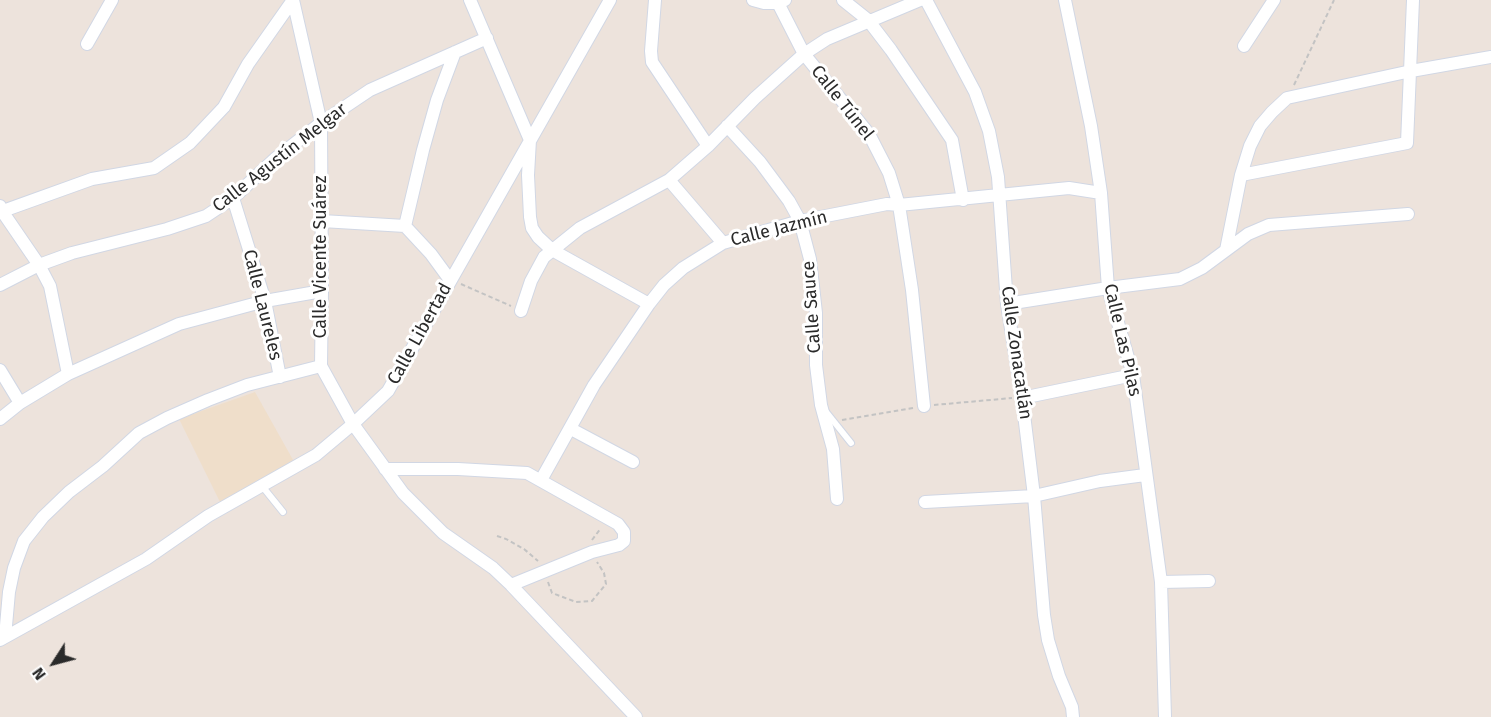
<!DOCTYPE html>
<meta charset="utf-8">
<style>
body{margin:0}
#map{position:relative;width:1491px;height:717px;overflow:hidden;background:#ede3dc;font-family:"Fira Sans",sans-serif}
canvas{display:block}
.north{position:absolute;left:24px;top:633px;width:60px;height:60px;-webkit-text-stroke:4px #fff;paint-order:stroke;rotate:234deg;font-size:16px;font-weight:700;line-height:24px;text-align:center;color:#2a2a2a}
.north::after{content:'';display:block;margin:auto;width:21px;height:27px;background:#2a2a2a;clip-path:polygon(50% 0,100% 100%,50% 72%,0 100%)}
</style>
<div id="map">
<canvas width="1491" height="717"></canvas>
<div class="north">N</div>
</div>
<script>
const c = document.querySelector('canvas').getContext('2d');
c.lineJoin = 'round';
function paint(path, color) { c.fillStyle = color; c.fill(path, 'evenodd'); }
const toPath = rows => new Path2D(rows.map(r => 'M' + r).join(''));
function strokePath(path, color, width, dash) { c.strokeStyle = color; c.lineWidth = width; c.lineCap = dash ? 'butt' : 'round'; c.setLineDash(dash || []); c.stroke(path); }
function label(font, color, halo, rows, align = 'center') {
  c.font = font + ' "Fira Sans",sans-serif'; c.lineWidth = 6; c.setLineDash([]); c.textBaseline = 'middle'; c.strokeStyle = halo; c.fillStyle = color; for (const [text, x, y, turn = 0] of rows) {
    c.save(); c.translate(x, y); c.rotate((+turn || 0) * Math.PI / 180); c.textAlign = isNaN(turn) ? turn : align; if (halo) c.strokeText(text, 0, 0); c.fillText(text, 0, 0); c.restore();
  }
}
paint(toPath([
 [255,392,297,467,221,504,179,419]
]), '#efdeca');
const lane = toPath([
 [827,413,851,443],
 [262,486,283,512]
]);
const street = toPath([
 [293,0,321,123,322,291,321,366,353,424,403,493,443,533,493,568,511,585,636,717],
 [470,0,530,140,528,175,530,217,532,228,538,237,552,250,649,304],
 [655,0,651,51,652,62,708,146],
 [753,0,764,3,778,3,785,0],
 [843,0,868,20,891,50,952,140,963,200],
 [926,0,975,92,989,131,998,177,1007,304,1022,398,1034,496,1044,615,1048,640,1059,676,1072,707,1073,717],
 [1065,0,1091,126,1101,193,1108,288,1133,375,1161,582,1165,717],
 [778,3,804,54,869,134,889,173,899,205,912,290,924,406],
 [87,44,112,0],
 [1244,46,1274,0],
 [727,126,760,162,789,201,800,221,810,259,816,313,816,365,821,405,833,449,837,499],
 [1241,175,1407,143,1413,0],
 [669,180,723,243],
 [233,198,265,301,280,377],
 [0,206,2,211,39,265,50,286,68,374],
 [0,212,92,179,154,168,190,143,224,107,248,64,293,0],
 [322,221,405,226],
 [405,226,423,150,437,100,455,52],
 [405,226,431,254,450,280],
 [1226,250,1241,175,1250,146,1260,126,1272,112,1287,98,1411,71,1491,57],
 [0,285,39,265,72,253,167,229,206,216,233,198,276,158,321,123,370,90,487,38],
 [1007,304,1108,288,1180,279,1202,268,1248,234,1269,225,1408,214],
 [521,311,531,281,544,257,580,228,669,180,708,146,755,98,804,54,827,39,920,0],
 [0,370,20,403],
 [1022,398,1133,375],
 [0,419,20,403,68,374,179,324,265,301,322,291],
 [571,429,633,462],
 [385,469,458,469,527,473,618,524,624,532,624,541,619,545,592,552,511,585],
 [541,480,594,385,649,304,664,285,683,268,723,243,800,221,887,204,899,205,1069,188,1101,193],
 [925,502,1034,496,1100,481,1145,475],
 [1161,582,1209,581],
 [5,637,9,592,14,568,24,541,43,517,69,492,103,466,139,433,167,418,208,400,247,385,321,366],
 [0,640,146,559,208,516,316,455,353,424,388,391,610,0]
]);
strokePath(lane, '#d1d7e4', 8);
strokePath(street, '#d1d7e4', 14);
strokePath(toPath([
 [1294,85,1334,0],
 [461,284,511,306],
 [934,405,1012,398],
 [842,420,913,408],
 [497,536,506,539,524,549,538,561],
 [592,540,601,528],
 [548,582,552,593,576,602,592,601,606,584,604,573,597,562]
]), '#c3c3c3', 2, [4.5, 3]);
strokePath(lane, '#fff', 6);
strokePath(street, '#fff', 12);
label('18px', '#2a2a2a', '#fff', [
 ["Calle Túnel",842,103,52],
 ["Calle Agustín Melgar",280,158,-38],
 ["Calle Jazmín",779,229,-14],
 ["Calle Vicente Suárez",321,257,-90],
 ["Calle Laureles",262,305,76],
 ["Calle Sauce",812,307,-94],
 ["Calle Libertad",420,334,-61],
 ["Calle Las Pilas",1122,340,77],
 ["Calle Zonacatlán",1016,353,82]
]);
</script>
